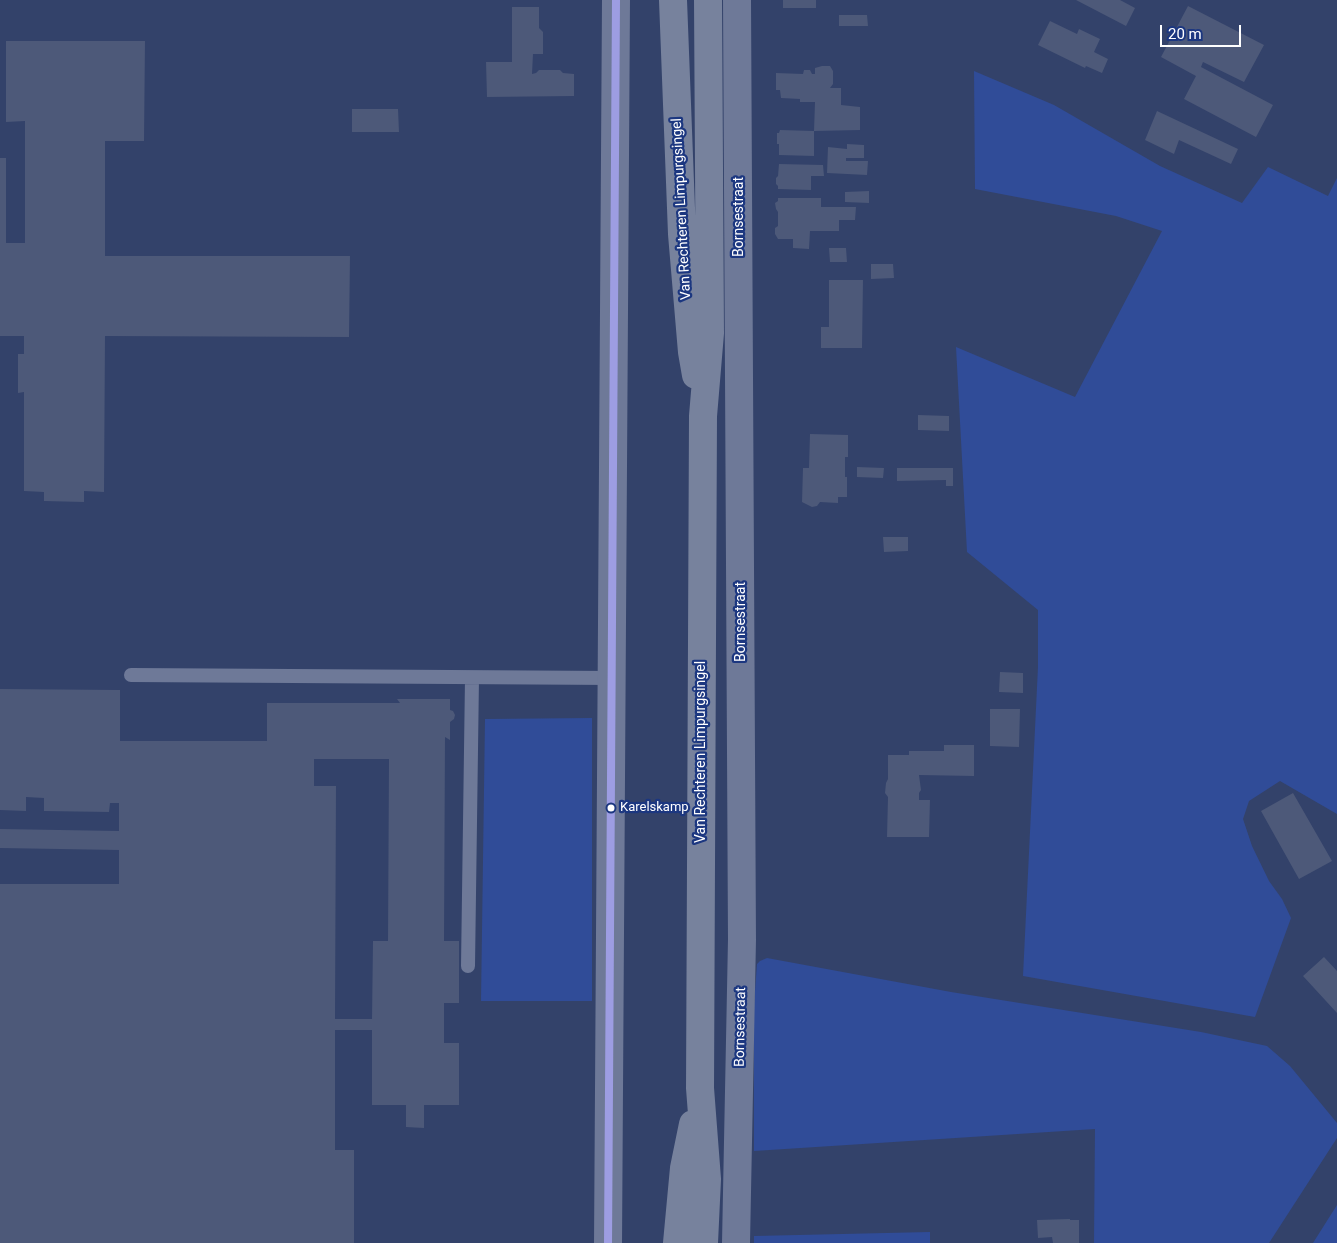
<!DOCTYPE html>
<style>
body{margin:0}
#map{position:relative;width:1337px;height:1243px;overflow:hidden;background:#33426a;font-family:Roboto,sans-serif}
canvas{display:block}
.scale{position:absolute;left:1160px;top:25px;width:81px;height:22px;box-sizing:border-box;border:2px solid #fff;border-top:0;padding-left:6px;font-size:15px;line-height:18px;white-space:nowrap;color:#fff;-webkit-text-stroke:4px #1c3780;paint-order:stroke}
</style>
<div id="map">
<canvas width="1337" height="1243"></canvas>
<div class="scale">20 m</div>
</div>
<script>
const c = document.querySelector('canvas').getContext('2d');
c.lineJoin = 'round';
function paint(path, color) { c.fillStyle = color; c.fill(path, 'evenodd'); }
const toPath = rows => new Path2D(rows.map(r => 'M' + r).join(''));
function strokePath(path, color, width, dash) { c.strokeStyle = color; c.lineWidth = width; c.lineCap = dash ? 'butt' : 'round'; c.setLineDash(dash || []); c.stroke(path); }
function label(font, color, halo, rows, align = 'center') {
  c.font = font + ' Roboto,sans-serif'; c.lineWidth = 4.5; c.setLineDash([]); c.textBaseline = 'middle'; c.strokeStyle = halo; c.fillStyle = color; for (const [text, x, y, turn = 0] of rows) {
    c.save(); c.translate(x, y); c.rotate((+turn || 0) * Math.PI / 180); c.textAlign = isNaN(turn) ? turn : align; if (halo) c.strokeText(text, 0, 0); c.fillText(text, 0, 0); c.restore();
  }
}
paint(toPath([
 [974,71,1054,105,1160,166,1242,203,1268,167,1328,196,1337,178,1337,814,1280,781,1249,801,1243,819,1252,846,1269,881,1282,899,1291,918,1255,1017,1023,976,1038,667,1038,610,967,552,956,347,1075,397,1162,231,1116,216,975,189],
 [592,718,592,1001,481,1001,485,719],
 [767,958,951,992,1201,1032,1267,1046,1290,1066,1337,1123,1337,1138,1269,1243,1094,1243,1095,1129,754,1151,754,1005,757,964,760,961],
 [1337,1205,1337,1243,1313,1243],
 [930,1232,930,1243,754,1243,754,1236]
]), '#304c98');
paint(toPath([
 [783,0,816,0,816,8,783,8],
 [1076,0,1120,0,1135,8,1126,26],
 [1188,6,1264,45,1244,82,1203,62,1201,67,1273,105,1256,137,1184,99,1196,76,1161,57],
 [512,7,539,7,539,28,543,32,543,54,533,54,532,74,536,73,539,70,560,70,563,73,574,74,574,96,487,97,486,62,512,62],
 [839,15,867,15,868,26,839,26],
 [1050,21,1077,34,1079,29,1100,39,1094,52,1108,59,1102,73,1086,66,1085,68,1038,45],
 [6,41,145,41,144,141,105,141,105,256,350,256,349,337,105,336,104,492,84,491,84,502,44,501,44,492,24,491,24,392,18,393,18,354,24,354,24,336,0,336,0,158,6,158,6,243,25,243,25,121,6,122],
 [822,66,830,66,833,71,833,84,830,88,841,88,841,105,860,107,860,130,814,131,815,102,800,102,800,99,781,98,780,90,776,90,776,73,803,74,804,70,810,70,812,74,815,74,815,68],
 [352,109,398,109,399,132,352,132],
 [1157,111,1238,149,1231,164,1179,140,1174,154,1145,140],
 [780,130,814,131,814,156,779,155,779,144,777,144,777,133,779,133],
 [847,144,864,145,864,158,846,158,846,161,868,161,867,175,827,173,828,147,847,149],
 [779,164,823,165,824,176,811,176,811,190,778,189,778,186,776,184,776,178,778,176],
 [869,191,869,203,845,202,845,192],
 [778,198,821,198,821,207,856,207,855,220,839,220,839,231,810,231,809,249,793,248,793,239,778,239,775,234,775,228,778,226,778,212,776,209,775,203,778,201],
 [829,248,846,248,847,262,830,262],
 [871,264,893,264,894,278,871,279],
 [829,280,863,280,862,348,821,348,821,327,829,327],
 [918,415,949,416,949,431,918,430],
 [810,434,848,435,848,457,845,457,845,477,847,477,847,497,838,497,838,503,820,502,817,506,812,507,802,502,803,468,809,468],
 [857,467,884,468,883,478,857,477],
 [897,468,953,468,953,486,946,486,946,480,897,481],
 [883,537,908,537,908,551,884,552],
 [1000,672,1023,673,1023,693,999,692],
 [0,689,120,690,120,741,267,741,267,703,400,703,397,699,450,699,450,710,453,711,455,715,454,719,450,722,450,740,445,737,444,941,459,941,459,1003,444,1003,444,1043,459,1043,459,1105,424,1105,424,1128,406,1127,406,1105,372,1105,372,1030,335,1030,335,1150,354,1150,354,1243,0,1243,0,884,119,884,119,850,0,848,0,829,119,831,119,803,110,803,109,812,44,811,44,798,26,797,26,811,0,810],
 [314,759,389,759,388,941,373,941,372,1019,335,1019,336,786,314,786],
 [990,709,1020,709,1019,747,990,746],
 [944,745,974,745,974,776,919,775,921,790,919,793,919,800,930,800,929,837,887,837,888,797,885,793,886,783,888,779,888,755,909,755,909,751,944,751],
 [1293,793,1332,861,1299,879,1261,811],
 [1324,957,1337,971,1337,1013,1303,976],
 [1070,1219,1070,1220,1079,1220,1079,1243,1053,1243,1052,1237,1038,1238,1037,1220]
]), '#4d5979');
strokePath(toPath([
 [131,675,613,678],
 [468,966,472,678]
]), '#6e7998', 14);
strokePath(toPath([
 [608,1243,616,0],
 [736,1243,742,939,737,0]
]), '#6e7998', 28);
strokePath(toPath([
 [673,0,682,234,692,352,696,375],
 [677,1243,684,1168,693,1124],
 [704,1243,707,1179,700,1088,703,416,710,333,708,0]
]), '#77829d', 28);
strokePath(toPath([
 [608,1243,616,0]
]), '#9d9de2', 8);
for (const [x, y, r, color] of [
 [611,808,4.5,"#fff"]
]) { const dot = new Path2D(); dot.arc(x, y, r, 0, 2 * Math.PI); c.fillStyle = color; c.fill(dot); strokePath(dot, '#1c3780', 2); }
label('13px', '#fff', '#1c3780', [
 ["Karelskamp",620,808]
], 'left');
label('14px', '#fff', '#1c3780', [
 ["Van Rechteren Limpurgsingel",682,209,-93],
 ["Bornsestraat",739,217,-90],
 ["Bornsestraat",741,622,-90],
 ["Van Rechteren Limpurgsingel",701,752,-90],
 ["Bornsestraat",741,1027,-89]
]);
</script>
